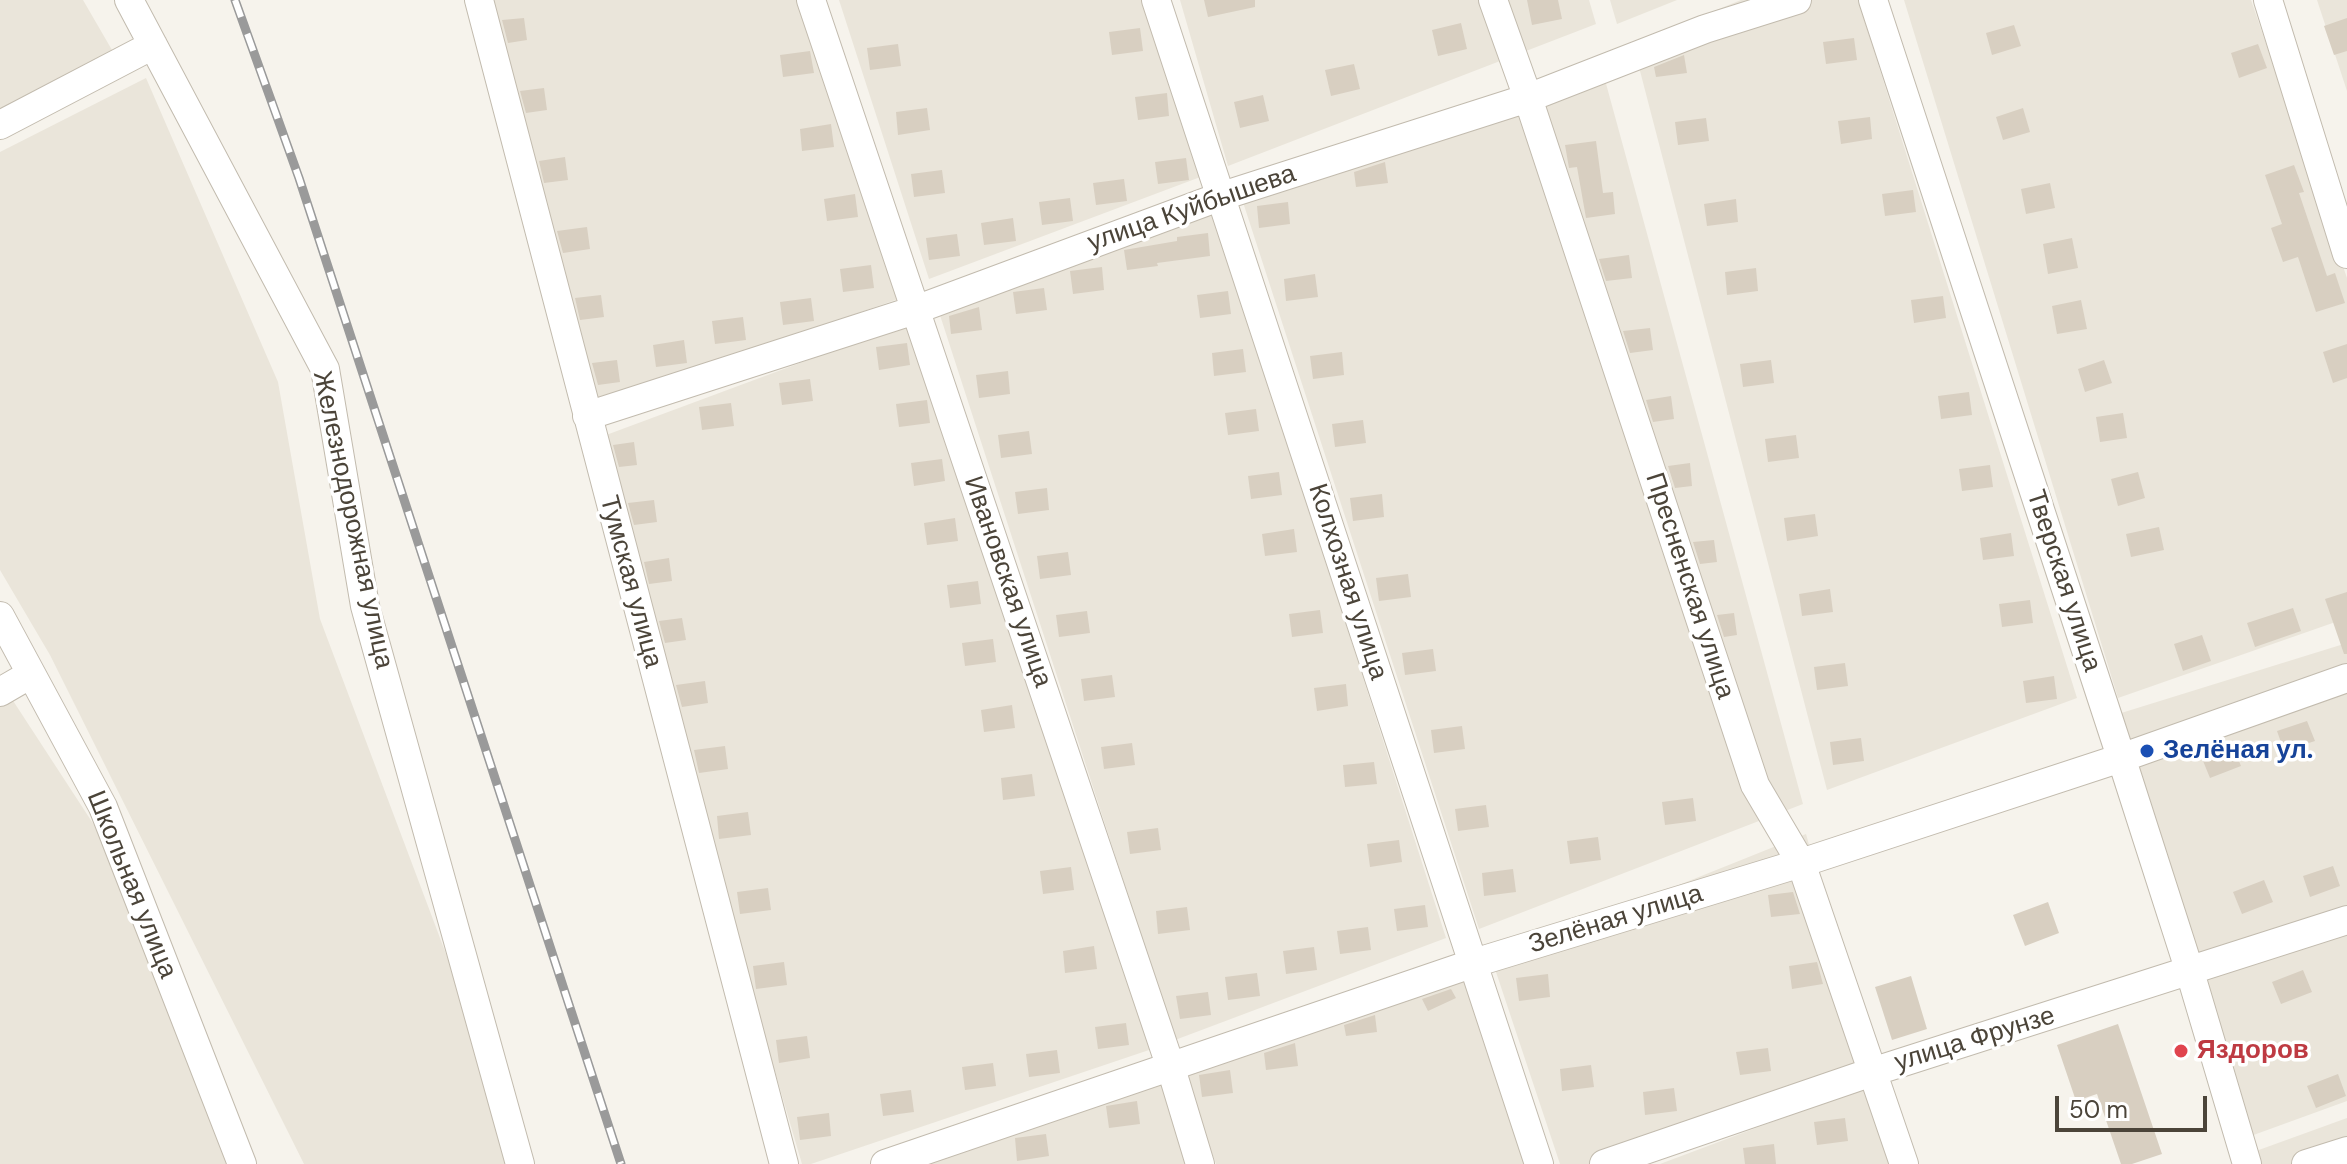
<!DOCTYPE html>
<meta charset="utf-8">
<style>
body{margin:0}
#map{position:relative;width:2347px;height:1164px;overflow:hidden;background:#f6f3ec;font-family:"DM Sans",sans-serif}
canvas{display:block}
.scale{position:absolute;left:2055px;top:1096px;width:152px;height:36px;box-sizing:border-box;border:4px solid #4b4439;border-top:0;padding-left:10px;font-size:24px;line-height:28px;white-space:nowrap;color:#4b4439;-webkit-text-stroke:6px #fff;paint-order:stroke}
</style>
<div id="map">
<canvas width="2347" height="1164"></canvas>
<div class="scale">50 m</div>
</div>
<script>
const c = document.querySelector('canvas').getContext('2d');
c.lineJoin = 'round';
function paint(path, color) { c.fillStyle = color; c.fill(path, 'evenodd'); }
const toPath = rows => new Path2D(rows.map(r => 'M' + r).join(''));
function strokePath(path, color, width, dash) { c.strokeStyle = color; c.lineWidth = width; c.lineCap = dash ? 'butt' : 'round'; c.setLineDash(dash || []); c.stroke(path); }
function label(font, color, halo, rows, align = 'center') {
  c.font = font + ' "DM Sans",sans-serif'; c.lineWidth = 7; c.setLineDash([]); c.textBaseline = 'middle'; c.strokeStyle = halo; c.fillStyle = color; for (const [text, x, y, turn = 0] of rows) {
    c.save(); c.translate(x, y); c.rotate((+turn || 0) * Math.PI / 180); c.textAlign = isNaN(turn) ? turn : align; if (halo) c.strokeText(text, 0, 0); c.fillText(text, 0, 0); c.restore();
  }
}
paint(toPath([
 [0,0,83,0,112,50,0,111],
 [471,0,809,0,898,299,584,410],
 [839,0,1149,0,1203,176,929,279],
 [1180,0,1589,0,1596,24,1228,166],
 [1610,0,1677,0,1617,24],
 [1741,0,1858,0,2077,698,1827,790,1633,44],
 [1904,0,2251,0,2347,278,2347,618,2118,698],
 [2317,0,2347,0,2347,91],
 [1599,58,1803,804,1479,929,1241,196],
 [146,78,278,382,320,619,525,1164,304,1164,50,655,0,570,0,152],
 [1213,207,1446,938,1175,1040,938,309],
 [913,321,1152,1049,811,1164,802,1164,590,441],
 [2347,643,2347,905,2196,959,2118,714],
 [8,693,94,825,257,1164,0,1164,0,698],
 [1806,834,1872,1067,1599,1164,1560,1164,1492,960],
 [2347,926,2347,1101,2248,1137,2200,975],
 [1458,960,1524,1164,1216,1164,1181,1068],
 [1162,1077,1192,1164,920,1164],
 [1865,1087,1893,1164,1660,1164],
 [2347,1118,2347,1164,2260,1164,2256,1151]
]), '#eae5da');
paint(toPath([
 [1204,0,1255,0,1255,7,1208,17],
 [1527,0,1558,0,1562,19,1532,25],
 [524,18,527,40,508,43,502,20],
 [2347,18,2347,51,2334,55,2324,26],
 [1461,23,1467,49,1438,56,1432,30],
 [2014,25,2021,46,1992,55,1986,33],
 [1140,28,1143,51,1112,55,1109,32],
 [1854,38,1857,60,1826,64,1823,42],
 [898,44,901,66,870,70,867,48],
 [2258,44,2267,68,2239,78,2231,53],
 [810,51,814,73,783,77,780,55],
 [1684,55,1687,73,1656,77,1654,67],
 [1354,64,1360,89,1331,96,1325,70],
 [544,88,547,110,526,113,520,91],
 [1167,93,1169,116,1138,120,1135,97],
 [1263,95,1269,121,1240,128,1234,102],
 [927,108,930,130,898,135,896,112],
 [2023,108,2030,132,2003,140,1996,117],
 [1870,117,1872,139,1841,144,1838,121],
 [1706,118,1709,141,1678,145,1675,122],
 [831,124,834,147,802,151,800,129],
 [1596,141,1603,193,1613,192,1615,214,1586,218,1577,167,1569,168,1565,145],
 [565,157,568,180,544,183,539,161],
 [1186,158,1189,180,1158,184,1155,162],
 [1385,162,1388,183,1356,187,1354,172],
 [2294,165,2304,192,2299,193,2327,276,2335,273,2345,303,2316,312,2298,257,2283,262,2271,228,2282,224,2265,175],
 [942,170,945,193,914,197,911,174],
 [1124,179,1127,201,1096,205,1093,183],
 [2050,183,2055,208,2026,214,2021,189],
 [1913,190,1916,212,1885,216,1882,194],
 [855,194,858,217,827,221,824,199],
 [1070,198,1073,221,1042,225,1039,202],
 [1736,199,1738,222,1707,226,1704,204],
 [1288,202,1290,224,1259,228,1257,206],
 [1013,218,1016,241,984,245,981,223],
 [587,227,590,249,563,253,557,231],
 [1208,233,1210,256,1157,263,1158,266,1127,270,1124,250,1177,241,1177,237],
 [957,234,960,256,929,260,926,238],
 [2072,238,2078,268,2048,274,2043,244],
 [1629,255,1632,278,1606,281,1599,259],
 [871,265,874,288,843,292,840,269],
 [1102,267,1104,290,1073,294,1070,271],
 [1756,268,1758,291,1727,295,1725,272],
 [1315,274,1318,297,1286,301,1284,279],
 [1044,288,1047,310,1016,314,1013,292],
 [1228,291,1231,314,1200,318,1197,295],
 [601,295,604,317,580,320,575,298],
 [1943,296,1946,318,1914,323,1911,300],
 [811,298,814,321,783,325,780,302],
 [2081,300,2087,329,2057,334,2052,306],
 [979,307,982,330,951,334,949,316],
 [743,317,746,340,715,344,712,321],
 [1650,328,1653,350,1630,353,1623,331],
 [684,340,687,363,656,367,653,345],
 [907,343,910,365,879,370,876,347],
 [2347,344,2347,378,2333,383,2323,352],
 [1243,349,1246,372,1214,376,1212,353],
 [1342,352,1344,375,1313,379,1310,356],
 [617,360,620,382,598,385,592,363],
 [1771,360,1774,383,1743,387,1740,364],
 [2104,360,2112,383,2085,392,2078,369],
 [1008,371,1010,394,979,398,976,375],
 [810,379,813,401,782,405,779,383],
 [1969,392,1972,415,1941,419,1938,396],
 [1671,396,1674,419,1653,422,1646,400],
 [927,400,930,423,899,427,896,404],
 [731,403,734,426,702,430,699,407],
 [1256,409,1259,431,1228,435,1225,413],
 [2123,413,2127,438,2100,442,2096,417],
 [1363,420,1366,443,1335,447,1332,424],
 [1029,431,1032,454,1001,458,998,435],
 [1796,435,1799,458,1768,462,1765,439],
 [634,442,637,465,619,467,613,445],
 [942,459,945,481,914,486,911,463],
 [1690,463,1692,486,1675,488,1668,466],
 [1990,465,1993,487,1962,491,1959,469],
 [1279,472,1282,495,1251,499,1248,476],
 [2138,472,2145,498,2118,506,2111,479],
 [1047,488,1049,510,1018,514,1015,492],
 [1382,494,1384,517,1353,521,1350,498],
 [654,500,657,522,634,525,628,503],
 [1815,514,1818,536,1787,541,1784,518],
 [955,518,958,541,927,545,924,523],
 [2159,527,2164,550,2131,557,2126,534],
 [1294,529,1297,552,1265,556,1262,534],
 [2011,533,2014,556,1983,560,1980,538],
 [1714,540,1717,562,1700,564,1693,542],
 [1068,552,1071,575,1040,579,1037,556],
 [669,558,672,581,649,584,644,562],
 [1408,574,1411,597,1379,601,1376,578],
 [978,581,981,604,950,608,947,585],
 [1830,589,1833,612,1802,616,1799,594],
 [2347,592,2347,654,2344,654,2325,599],
 [2030,600,2033,623,2002,627,1999,604],
 [2293,608,2301,631,2255,647,2247,623],
 [1320,610,1323,633,1292,637,1289,614],
 [1087,611,1090,633,1059,637,1056,615],
 [1734,613,1737,635,1724,637,1717,615],
 [682,618,686,640,665,643,659,621],
 [2202,635,2211,661,2183,671,2174,644],
 [993,639,996,662,965,666,962,643],
 [1433,649,1436,671,1405,675,1402,653],
 [1845,663,1848,686,1817,690,1814,667],
 [1112,675,1115,697,1084,701,1081,679],
 [2054,676,2057,699,2026,703,2023,681],
 [705,681,708,703,682,707,676,685],
 [1346,684,1348,706,1317,711,1314,688],
 [1012,705,1015,728,984,732,981,710],
 [2307,721,2315,741,2284,751,2277,731],
 [1462,726,1465,749,1434,753,1431,730],
 [1861,738,1864,761,1833,765,1830,742],
 [1132,743,1135,765,1104,769,1101,747],
 [2232,744,2241,766,2210,778,2201,756],
 [725,746,728,769,699,773,694,750],
 [1374,762,1377,784,1345,787,1343,765],
 [1032,774,1035,796,1003,800,1001,778],
 [1693,798,1696,821,1665,825,1662,802],
 [1486,805,1489,827,1458,831,1455,809],
 [748,812,751,835,719,839,717,816],
 [1158,828,1161,850,1130,854,1127,832],
 [1598,837,1601,860,1570,864,1567,841],
 [1399,840,1402,862,1370,867,1367,844],
 [2333,866,2340,886,2310,897,2303,876],
 [1071,867,1074,890,1043,894,1040,871],
 [1513,869,1516,892,1484,896,1482,873],
 [2264,880,2273,902,2242,914,2233,892],
 [768,888,771,910,740,914,737,892],
 [1793,892,1800,914,1771,917,1768,895],
 [2048,902,2059,933,2025,946,2013,915],
 [1425,905,1428,927,1397,931,1394,909],
 [1187,907,1190,930,1158,934,1156,911],
 [1368,927,1371,950,1340,954,1337,931],
 [1094,946,1097,969,1065,973,1063,951],
 [1314,947,1317,970,1286,974,1283,951],
 [784,962,787,985,756,989,753,966],
 [1817,962,1823,984,1792,989,1789,966],
 [2303,970,2312,992,2281,1004,2272,982],
 [1257,973,1260,996,1228,1000,1225,977],
 [1548,974,1550,997,1519,1001,1516,978],
 [1911,976,1927,1029,1892,1040,1875,987],
 [1451,989,1456,998,1428,1011,1422,999],
 [1208,992,1211,1015,1180,1019,1176,996],
 [1375,1015,1377,1032,1346,1036,1344,1025],
 [1126,1023,1129,1045,1098,1049,1095,1027],
 [2118,1024,2162,1154,2132,1164,2121,1164,2097,1094,2076,1101,2057,1045],
 [807,1036,810,1058,779,1063,776,1040],
 [1295,1043,1298,1066,1266,1070,1264,1053],
 [1768,1048,1771,1071,1740,1075,1736,1052],
 [1057,1050,1060,1073,1029,1077,1026,1054],
 [993,1063,996,1086,965,1090,962,1067],
 [1591,1065,1594,1087,1562,1091,1560,1069],
 [1230,1070,1233,1093,1202,1097,1199,1075],
 [2338,1074,2346,1096,2316,1108,2307,1086],
 [1674,1088,1677,1111,1645,1115,1643,1092],
 [911,1090,914,1112,883,1116,880,1094],
 [1137,1101,1140,1124,1109,1128,1106,1106],
 [829,1113,831,1136,800,1140,797,1117],
 [1845,1118,1848,1141,1817,1145,1814,1122],
 [1046,1134,1049,1156,1017,1161,1015,1138],
 [1774,1144,1776,1164,1745,1164,1743,1148]
]), '#d8cfc1');
const minor = toPath([
 [129,0,325,369,365,606,520,1164],
 [479,0,784,1164],
 [811,0,1171,1068,1200,1164],
 [1156,0,1539,1164],
 [1493,0,1528,98,1755,785,1801,863,1904,1164],
 [1873,0,2122,760,2190,972,2247,1164],
 [2268,0,2347,254],
 [0,125,153,45],
 [587,416,915,310,1219,197,1528,98,1705,29,1797,0],
 [0,616,103,807,242,1164],
 [0,692,31,674],
 [885,1164,1474,963,1801,863,2121,758,2347,678],
 [1604,1164,1872,1072,2347,920],
 [2306,1164,2347,1151]
]);
strokePath(minor, '#c2bbae', 30);
strokePath(minor, '#fff', 28);
const rail = toPath([
 [235,0,299,178,621,1164]
]);
strokePath(rail, '#9a9a9a', 9);
strokePath(rail, '#fff', 6, [18]);
for (const [x, y, r, color] of [
 [2147,751,8,"#1a4fb4"],
 [2181,1051,8,"#e0444e"]
]) { const dot = new Path2D(); dot.arc(x, y, r, 0, 2 * Math.PI); c.fillStyle = color; c.fill(dot); strokePath(dot, '#fff', 3); }
label('26px', '#4b4439', '#fff', [
 ["улица Куйбышева",1192,209,-19],
 ["Железнодорожная улица",352,520,78],
 ["Тверская улица",2063,581,72],
 ["Тумская улица",630,582,75],
 ["Ивановская улица",1007,582,71],
 ["Колхозная улица",1347,582,72],
 ["Пресненская улица",1689,586,72],
 ["Школьная улица",131,885,68],
 ["Зелёная улица",1616,920,-17],
 ["улица Фрунзе",1975,1040,-17]
]);
label('bold 26px', '#164399', '#fff', [
 ["Зелёная ул.",2163,751]
], 'left');
label('bold 26px', '#be3a42', '#fff', [
 ["Яздоров",2197,1051]
], 'left');
</script>
